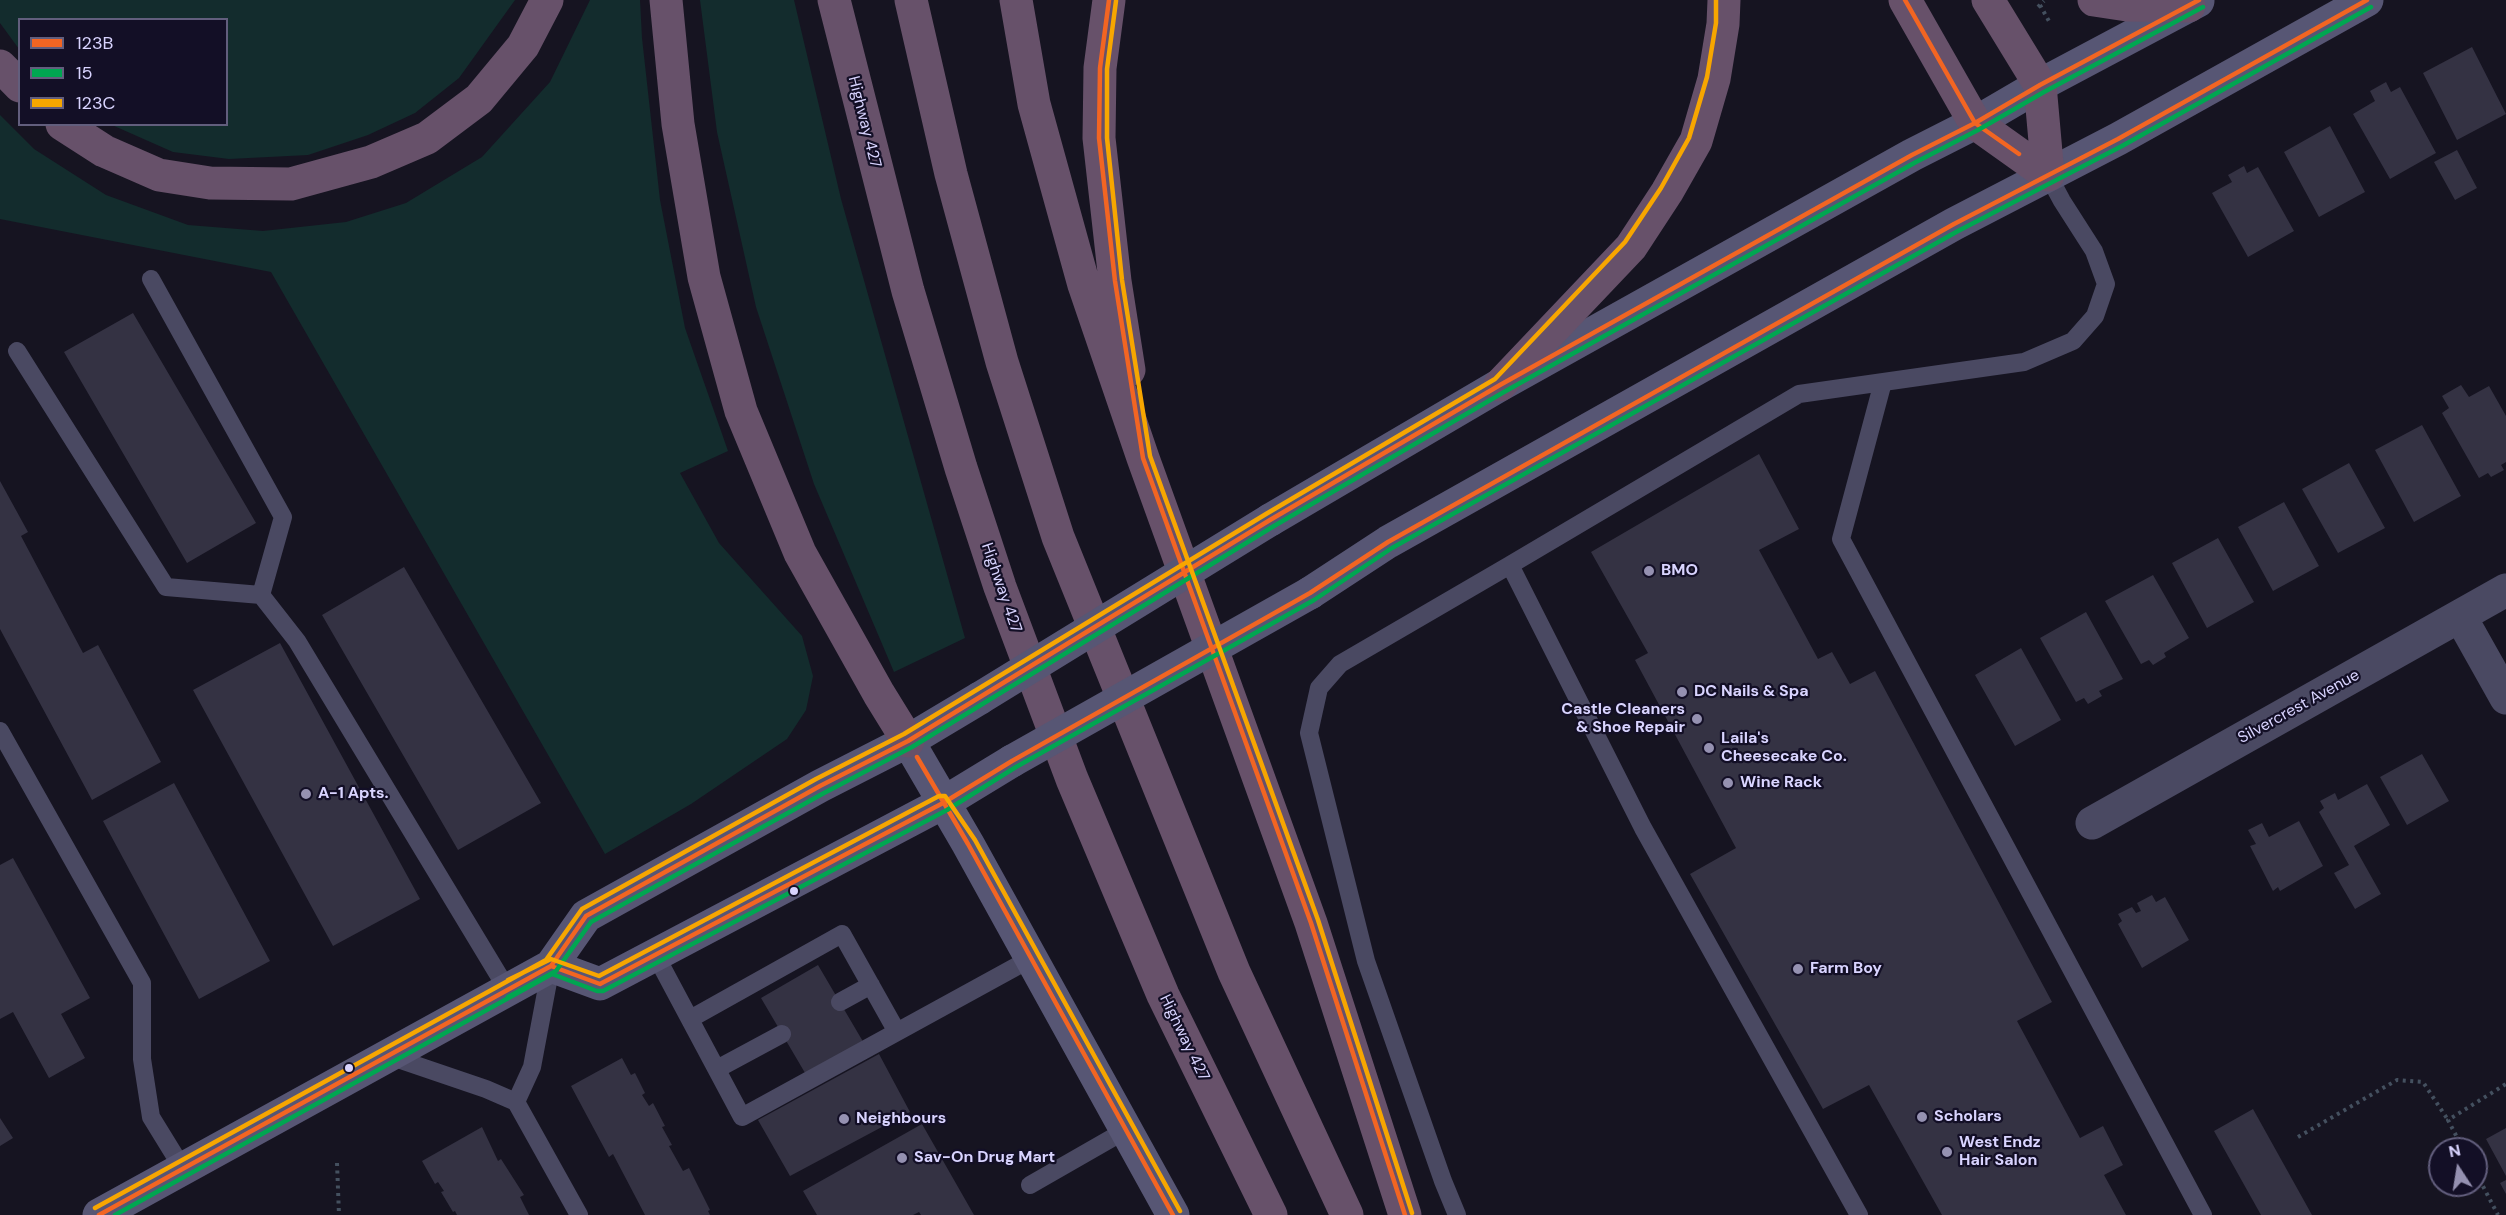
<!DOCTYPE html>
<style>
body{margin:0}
#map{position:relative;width:2506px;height:1215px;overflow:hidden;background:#161421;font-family:"DM Sans",sans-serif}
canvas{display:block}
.legend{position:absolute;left:18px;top:18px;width:210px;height:108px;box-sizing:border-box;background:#130f26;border:2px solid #625e7d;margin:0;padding:8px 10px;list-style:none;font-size:18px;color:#d9d4ff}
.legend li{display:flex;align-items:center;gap:12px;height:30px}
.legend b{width:30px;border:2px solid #625e7d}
.north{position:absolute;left:2428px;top:1137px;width:60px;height:60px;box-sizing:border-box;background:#130f26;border:2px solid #625e7d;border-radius:50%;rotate:348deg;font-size:16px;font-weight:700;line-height:24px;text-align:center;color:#d9d4ff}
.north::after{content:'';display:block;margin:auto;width:21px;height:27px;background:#9591b1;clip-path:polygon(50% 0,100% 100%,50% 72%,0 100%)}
</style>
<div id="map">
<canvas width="2506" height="1215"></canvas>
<ul class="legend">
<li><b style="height:8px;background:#f26522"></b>123B</li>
<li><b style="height:8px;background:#00a651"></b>15</li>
<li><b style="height:8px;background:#f7a600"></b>123C</li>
</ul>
<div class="north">N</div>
</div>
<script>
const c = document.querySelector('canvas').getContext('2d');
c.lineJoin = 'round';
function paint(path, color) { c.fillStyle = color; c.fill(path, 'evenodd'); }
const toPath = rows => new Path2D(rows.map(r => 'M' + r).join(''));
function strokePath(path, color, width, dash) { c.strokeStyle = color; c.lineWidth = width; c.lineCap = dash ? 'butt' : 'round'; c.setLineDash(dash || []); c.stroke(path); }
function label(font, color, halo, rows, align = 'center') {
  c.font = font + ' "DM Sans",sans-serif'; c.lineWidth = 4.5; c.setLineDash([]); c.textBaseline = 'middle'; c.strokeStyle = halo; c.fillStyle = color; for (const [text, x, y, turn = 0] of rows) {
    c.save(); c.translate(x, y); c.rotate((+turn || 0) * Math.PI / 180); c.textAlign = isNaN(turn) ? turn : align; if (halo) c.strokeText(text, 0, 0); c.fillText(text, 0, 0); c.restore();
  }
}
paint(toPath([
 [0,0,515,0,459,78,415,113,368,135,308,155,229,159,173,152,112,125,226,124,226,20,20,20,19,49,0,23],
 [590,0,640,0,642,38,660,200,685,328,728,451,680,473,719,543,802,636,813,676,806,710,787,739,691,804,605,854,271,272,0,219,0,115,34,149,106,195,188,225,263,231,346,222,406,203,482,157,550,82],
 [700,0,794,0,841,199,965,638,894,672,814,484,756,307,717,132]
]), '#132c2d');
paint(toPath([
 [2472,47,2506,114,2457,140,2423,73],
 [2386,82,2391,92,2400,87,2436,153,2390,179,2353,114,2375,101,2370,91],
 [2330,126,2365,192,2319,217,2284,152],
 [2457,150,2477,188,2455,200,2434,162],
 [2244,166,2247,173,2258,167,2294,231,2248,257,2212,193,2232,182,2228,175],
 [133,313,256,523,187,563,64,352],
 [2461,385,2469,397,2489,386,2506,416,2506,462,2501,465,2504,470,2491,477,2488,473,2479,478,2442,413,2449,408,2442,396],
 [2422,425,2461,496,2414,522,2375,450],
 [1759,454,1799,529,1759,550,1818,659,1832,652,1850,684,1875,671,2052,1002,2017,1021,2080,1138,2103,1126,2123,1165,2104,1175,2126,1215,1942,1215,1869,1085,1823,1109,1690,874,1736,848,1635,660,1648,653,1591,552],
 [2349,463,2385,528,2338,553,2302,489],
 [0,481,28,532,21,536,83,653,98,645,161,762,92,800,0,629],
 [2284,502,2319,566,2273,591,2238,527],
 [2218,538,2254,602,2207,628,2172,563],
 [404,567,541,803,458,850,322,615],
 [2153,575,2189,638,2164,653,2166,657,2153,665,2149,660,2141,664,2105,601],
 [2086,612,2123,679,2099,691,2102,696,2088,704,2084,698,2076,702,2040,638],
 [280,643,420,899,333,946,193,690],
 [2021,648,2061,720,2015,746,1975,675],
 [2422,754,2449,801,2407,825,2380,777],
 [174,783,270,961,199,999,103,821],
 [2367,784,2390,825,2354,846,2381,894,2355,909,2334,873,2349,865,2319,812,2324,808,2320,801,2335,793,2338,800],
 [2299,821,2323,866,2280,891,2278,887,2273,891,2250,846,2256,844,2248,830,2262,823,2269,837],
 [13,858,90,998,61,1014,85,1058,49,1078,13,1012,0,1019,0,865],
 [2152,895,2156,902,2165,897,2189,940,2142,968,2118,924,2122,921,2118,914,2132,907,2136,913,2141,911,2137,903],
 [818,965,865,1045,808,1078,761,998],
 [879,1054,910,1112,790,1176,758,1120],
 [622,1058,631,1075,635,1073,645,1093,642,1095,649,1106,653,1103,665,1126,662,1127,672,1145,669,1146,683,1171,689,1168,710,1210,708,1211,710,1215,645,1215,613,1154,609,1157,571,1086],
 [2253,1109,2312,1215,2261,1215,2214,1131],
 [0,1118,13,1138,0,1146],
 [922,1124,974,1215,921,1215,919,1212,913,1215,817,1215,803,1191],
 [482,1127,498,1161,501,1159,524,1195,520,1197,529,1215,457,1215,455,1211,453,1212,441,1192,444,1191,438,1182,435,1184,422,1161],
 [2506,1128,2506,1176,2486,1139],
 [2506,1180,2506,1194,2500,1183]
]), '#343243');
strokePath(toPath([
 [2040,5,2050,23],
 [2038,7,2044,1],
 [2298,1137,2397,1080,2423,1082,2448,1120],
 [2463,1149,2448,1120,2506,1084],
 [337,1163,339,1215],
 [2476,1173,2498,1215]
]), '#44505f', 4, [3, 4.5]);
strokePath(toPath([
 [17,351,166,587,261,595,283,517,151,279],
 [1883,382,1841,539,2203,1215],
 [261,595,297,641,507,989],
 [0,731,142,983,142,1059,151,1117,183,1169],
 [655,954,742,1117,1030,959],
 [840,1002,871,985],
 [690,1019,842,934,897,1032],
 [389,1056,486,1089,516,1102,579,1215],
 [717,1069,782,1034],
 [516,1102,532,1067,551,966],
 [1030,1185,1126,1130],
 [1457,1215,1443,1181,1366,961,1309,733,1319,688,1340,664,1510,565],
 [1859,1215,1643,828,1510,565,1799,394,2024,362,2073,341,2095,316,2106,284,2094,251,2062,201,2048,175]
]), '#4a4962', 18);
strokePath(toPath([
 [2460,616,2506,698],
 [2092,823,2506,590]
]), '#4a4962', 33);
strokePath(toPath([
 [1270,520,1500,385,1912,155,1975,123,2040,85,2198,1],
 [1310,593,1388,542,1954,224,2118,139,2367,0],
 [908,741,968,844,1173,1215],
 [551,966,600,984,943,803,1012,761],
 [99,1215,551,966,586,916,820,786,908,741,980,698]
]), '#575674', 33);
strokePath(toPath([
 [666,0,678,124,704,277,741,411,800,553,879,694,908,741],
 [834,0,908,291,961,468,1000,587,1072,779,1163,995,1271,1215],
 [911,0,951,174,1002,362,1058,537,1234,972,1347,1215],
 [1016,0,1034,104,1084,285,1143,458,1311,923,1405,1215],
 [1109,0,1100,68,1099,138,1115,281,1129,370],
 [1905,0,1975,123,2048,175],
 [1988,0,2040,85,2048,175],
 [2094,0,2127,5,2189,6],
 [0,66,20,86],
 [62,124,104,151,159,175,210,183,291,184,371,162,427,138,479,99,523,46,547,0],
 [1500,385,1631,247,1667,192,1696,141,1714,79,1723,24,1724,0]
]), '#67516a', 33);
strokePath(toPath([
 [980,698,1270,520],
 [1012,761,1310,593]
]), '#575674', 33);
strokePath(toPath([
 [1109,0,1100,68,1099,138,1115,281,1143,458,1311,923,1405,1215],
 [1905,0,1975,123,2019,154],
 [917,757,968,844,1173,1215],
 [551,966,600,984,943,803,1012,761,1310,593,1388,542,1954,224,2118,139,2367,0],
 [99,1215,551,966,586,916,820,786,908,741,1270,520,1500,385,1912,155,1975,123,2040,85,2199,0]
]), '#f26522', 4.5);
strokePath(toPath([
 [508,997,556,971,591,922,824,793,912,747,1274,526,1504,392,1916,162,1978,130,2044,92,2203,7],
 [115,1215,552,974,597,991,603,991,947,810,1016,767,1314,600,1392,548,1958,231,2122,146,2371,7]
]), '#00a651', 4.5);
strokePath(toPath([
 [1116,1,1107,69,1107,138,1122,280,1150,456,1318,920,1412,1213],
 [508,980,551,959,599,976,939,796,945,796,975,840,1180,1211],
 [95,1208,546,960,582,909,816,779,904,734,1266,514,1495,379,1625,242,1661,188,1689,138,1707,77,1716,23,1716,0]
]), '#f7a600', 4.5);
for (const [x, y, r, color] of [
 [1649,571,6,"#9591b1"],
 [1682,692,6,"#9591b1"],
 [1697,719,6,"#9591b1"],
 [1709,748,6,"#9591b1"],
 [1728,783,6,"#9591b1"],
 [306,794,6,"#9591b1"],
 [794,891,5,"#d9d4ff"],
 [1798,969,6,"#9591b1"],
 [349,1068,5,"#d9d4ff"],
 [1922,1117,6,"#9591b1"],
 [844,1119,6,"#9591b1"],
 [1947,1152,6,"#9591b1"],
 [902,1158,6,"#9591b1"]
]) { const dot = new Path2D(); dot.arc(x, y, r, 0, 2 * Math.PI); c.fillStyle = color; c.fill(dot); strokePath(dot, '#130f26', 2); }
label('16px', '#d9d4ff', '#130f26', [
 ["Highway 427",864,122,76],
 ["Highway 427",1001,588,71],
 ["Silvercrest Avenue",2299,707,-29],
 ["Highway 427",1184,1038,64]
]);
label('bold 16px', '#d9d4ff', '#130f26', [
 ["BMO",1661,571],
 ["DC Nails & Spa",1694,692],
 ["Castle Cleaners",1685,710,"right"],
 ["& Shoe Repair",1685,728,"right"],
 ["Laila's",1721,739],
 ["Cheesecake Co.",1721,757],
 ["Wine Rack",1740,783],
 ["A-1 Apts.",318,794],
 ["Farm Boy",1810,969],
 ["Scholars",1934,1117],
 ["Neighbours",856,1119],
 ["West Endz",1959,1143],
 ["Hair Salon",1959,1161],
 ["Sav-On Drug Mart",914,1158]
], 'left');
</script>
